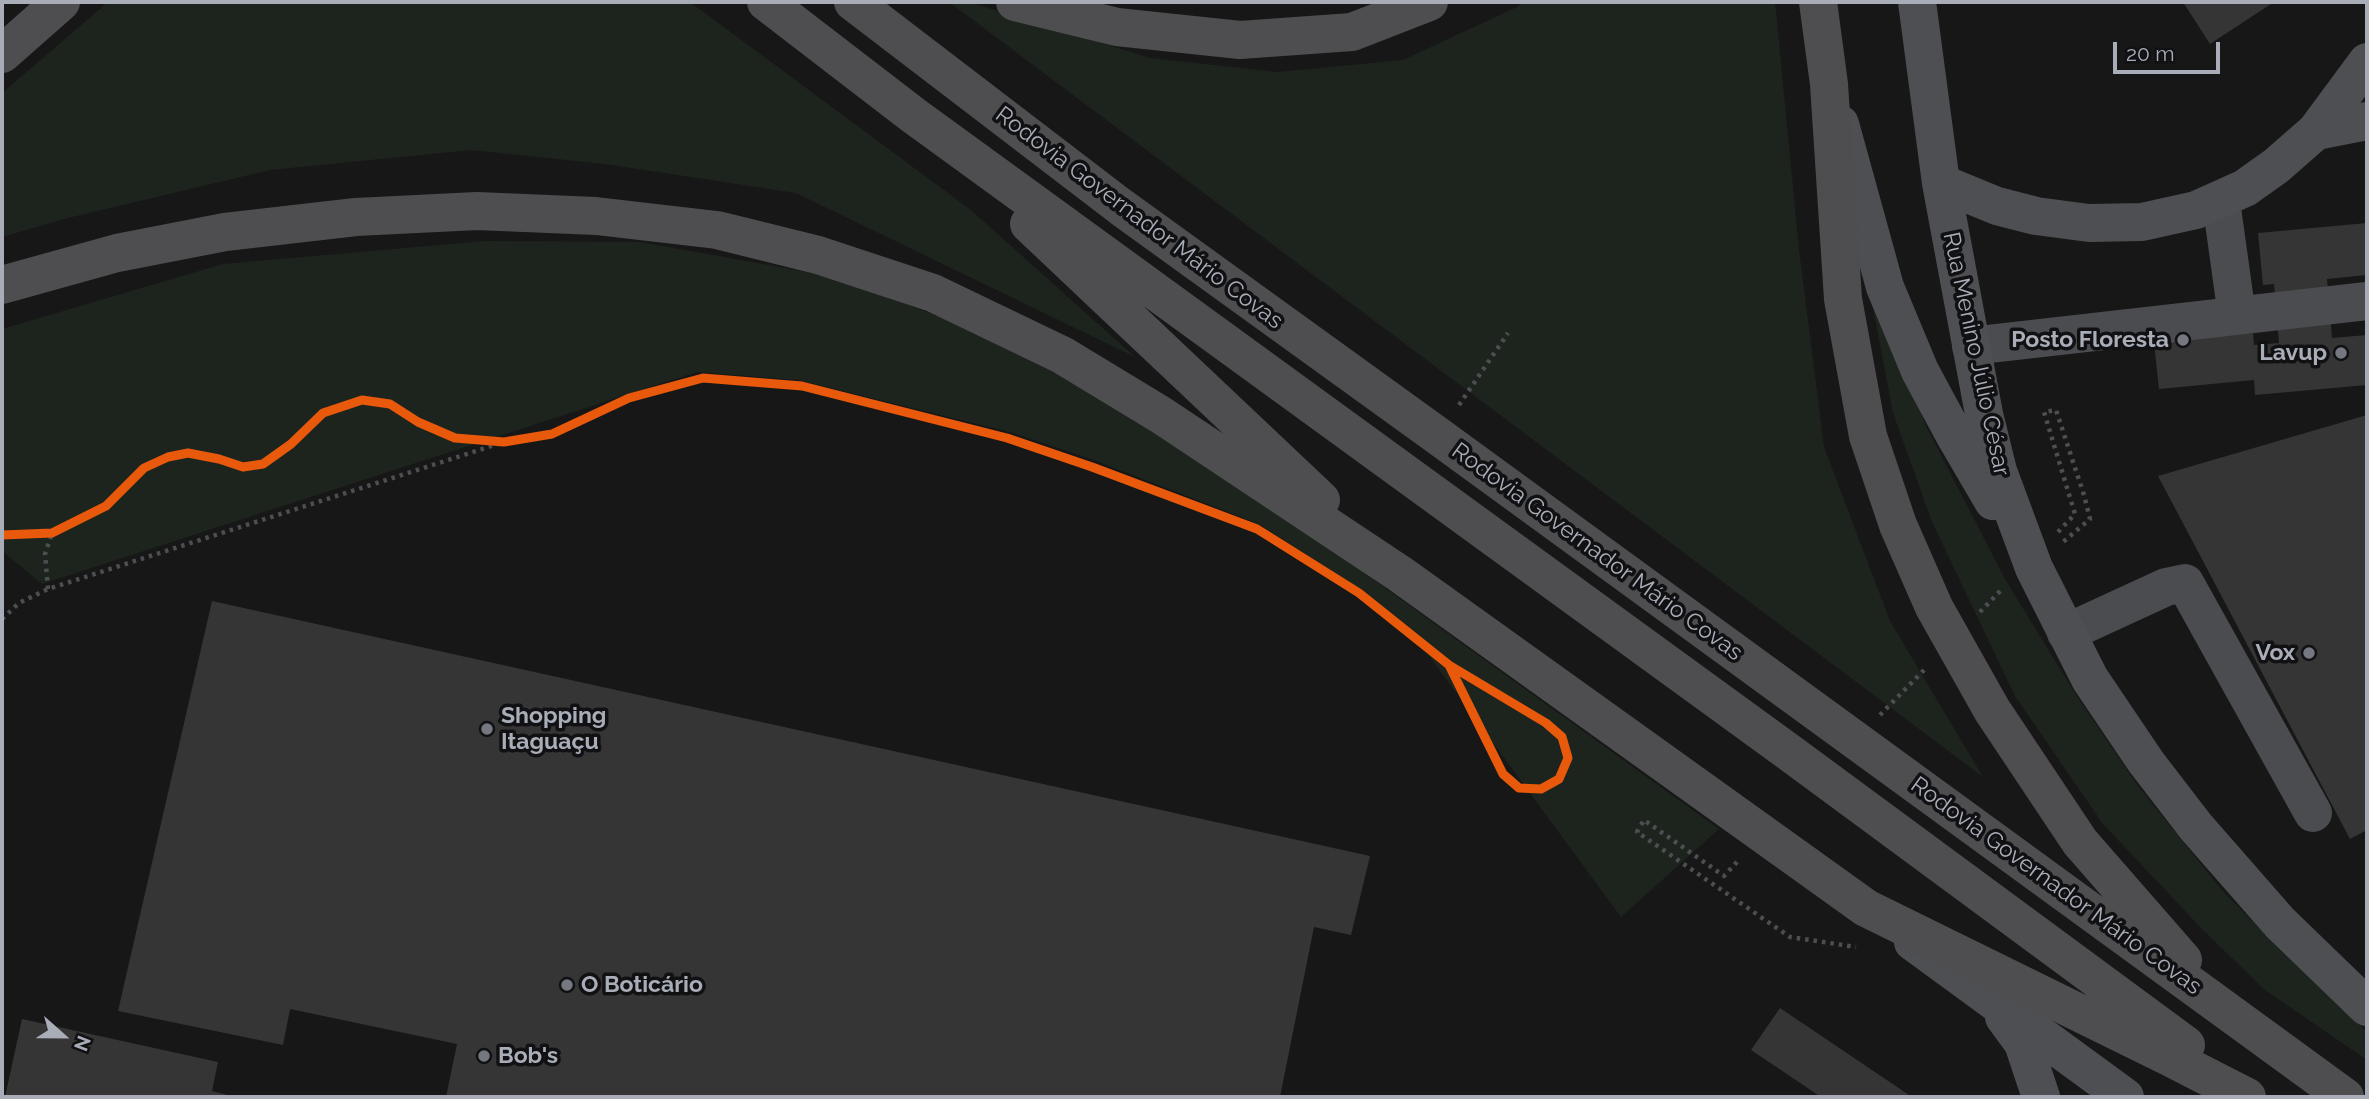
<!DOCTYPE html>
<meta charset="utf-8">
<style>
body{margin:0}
#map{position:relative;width:2369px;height:1099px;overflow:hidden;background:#171717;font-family:Raleway,sans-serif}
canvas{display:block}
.frame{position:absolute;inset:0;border:4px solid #a8adb8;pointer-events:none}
.north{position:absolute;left:28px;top:1001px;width:70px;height:70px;-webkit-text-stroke:5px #111113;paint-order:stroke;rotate:111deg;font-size:19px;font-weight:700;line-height:28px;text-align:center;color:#a8adb8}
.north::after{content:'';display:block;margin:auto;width:24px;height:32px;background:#a8adb8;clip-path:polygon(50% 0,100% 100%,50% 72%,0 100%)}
.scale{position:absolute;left:2113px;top:42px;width:107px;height:32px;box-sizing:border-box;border:4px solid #a8adb8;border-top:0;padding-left:9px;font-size:21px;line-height:24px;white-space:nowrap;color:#a8adb8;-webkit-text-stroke:5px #111113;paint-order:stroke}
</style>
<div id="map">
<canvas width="2369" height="1099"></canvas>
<div class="frame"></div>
<div class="north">N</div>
<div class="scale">20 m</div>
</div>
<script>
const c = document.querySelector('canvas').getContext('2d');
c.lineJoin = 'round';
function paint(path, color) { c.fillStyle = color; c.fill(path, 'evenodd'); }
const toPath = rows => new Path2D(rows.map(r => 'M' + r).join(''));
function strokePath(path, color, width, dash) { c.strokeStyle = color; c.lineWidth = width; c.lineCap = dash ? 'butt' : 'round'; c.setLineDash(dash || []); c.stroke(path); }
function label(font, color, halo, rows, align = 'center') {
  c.font = font + ' Raleway,sans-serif'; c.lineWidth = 7; c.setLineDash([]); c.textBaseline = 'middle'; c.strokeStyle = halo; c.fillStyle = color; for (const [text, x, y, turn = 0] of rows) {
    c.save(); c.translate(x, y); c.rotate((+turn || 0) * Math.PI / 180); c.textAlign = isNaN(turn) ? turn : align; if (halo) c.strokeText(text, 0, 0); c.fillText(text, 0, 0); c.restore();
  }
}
paint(toPath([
 [108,2,690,2,971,210,1135,357,796,193,605,164,471,150,270,170,68,218,2,237,2,93],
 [949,2,969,2,1150,58,1278,72,1403,60,1517,7,1523,2,1775,2,1799,249,1824,447,1890,621,1983,777],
 [485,241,640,242,825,275,971,328,1104,394,1270,505,1719,829,1621,917,1410,630,1361,590,1259,524,1091,459,1010,432,798,380,697,372,42,584,2,551,2,329,223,264],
 [1863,255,1926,426,2005,579,2076,695,2138,786,2221,889,2280,950,2367,1032,2367,1060,2265,990,2203,930,2103,824,2015,696,1932,522,1893,413]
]), '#1d241e');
paint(toPath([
 [2183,2,2274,2,2210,44],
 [2367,223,2367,275,2327,279,2332,338,2367,335,2367,385,2255,395,2254,380,2159,389,2154,342,2253,333,2254,345,2279,343,2274,284,2263,285,2258,233],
 [2367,415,2367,830,2350,839,2158,476],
 [212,601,1370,856,1351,935,1314,927,1280,1097,446,1097,457,1044,290,1009,283,1045,118,1011],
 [1780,1008,1912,1097,1821,1097,1751,1050],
 [22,1019,218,1062,212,1091,235,1097,5,1097]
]), '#353536');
strokePath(toPath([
 [1459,405,1508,333],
 [2058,532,2075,514,2044,412,2056,410,2084,495,2090,519,2063,542],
 [48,589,45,554,52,533],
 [1980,612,2003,588],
 [2,619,19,603,48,589,504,442],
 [1880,715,1925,669],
 [1737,862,1724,876,1644,820,1637,832,1790,937,1856,947]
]), '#4d4e52', 4.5, [3.5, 5]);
strokePath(toPath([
 [2221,201,2237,316],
 [1971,346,2367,301],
 [2066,633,2166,587,2185,583,2313,813]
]), '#4b4c50', 38);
strokePath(toPath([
 [1917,2,1941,183,1984,414,1998,471,2034,568,2090,679,2146,762,2196,827,2280,923,2367,1007],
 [1840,124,1885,287,1920,371,1955,436,1993,501],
 [2316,131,2367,121],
 [1941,183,1997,206,2036,216,2089,223,2142,222,2196,210,2245,188,2276,166,2316,131,2367,62],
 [1913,942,2125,1097],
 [2004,1017,2023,1043,2041,1097]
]), '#4d4f52', 38);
strokePath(toPath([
 [766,2,913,115,1790,753,2186,1045],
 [853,2,1121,207,1438,436,2345,1097],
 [1015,2,1117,27,1240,40,1352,32,1429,2],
 [1818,2,1829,84,1843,299,1868,436,1898,525,1934,607,1992,710,2080,842,2183,960],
 [2,54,61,2],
 [1029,224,1321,500],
 [2,285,117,253,225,232,356,217,477,211,596,216,717,230,818,255,933,293,1062,355,1161,415,1400,574,1866,908,2171,1058,2247,1097]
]), '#4e4e51', 38);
strokePath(toPath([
 [2,535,52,533,106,506,144,468,168,457,188,453,219,459,243,467,263,464,291,444,323,413,362,400,390,404,418,422,455,438,504,442,552,434,629,398,703,378,802,386,1007,438,1092,467,1257,529,1359,593,1449,665,1546,723,1562,737,1568,758,1559,779,1541,789,1519,788,1503,774,1449,665]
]), '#e8590c', 9);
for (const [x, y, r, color] of [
 [2183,340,7,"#757880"],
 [2341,353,7,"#757880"],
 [2309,653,7,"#757880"],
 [487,729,7,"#757880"],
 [567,985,7,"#757880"],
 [484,1056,7,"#757880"]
]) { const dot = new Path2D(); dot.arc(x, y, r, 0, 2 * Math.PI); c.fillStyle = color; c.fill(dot); strokePath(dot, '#111113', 2.5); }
label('23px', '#a8adb8', '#111113', [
 ["Rodovia Governador Mário Covas",1139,218,37],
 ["Rua Menino Júlio César",1976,354,78],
 ["Rodovia Governador Mário Covas",1597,552,36],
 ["Rodovia Governador Mário Covas",2056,886,36]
]);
label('bold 23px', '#a8adb8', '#111113', [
 ["Posto Floresta",2169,340],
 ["Lavup",2327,353],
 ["Vox",2295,653],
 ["Shopping",501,716,"left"],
 ["Itaguaçu",501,742,"left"],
 ["O Boticário",581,985,"left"],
 ["Bob's",498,1056,"left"]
], 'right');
</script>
